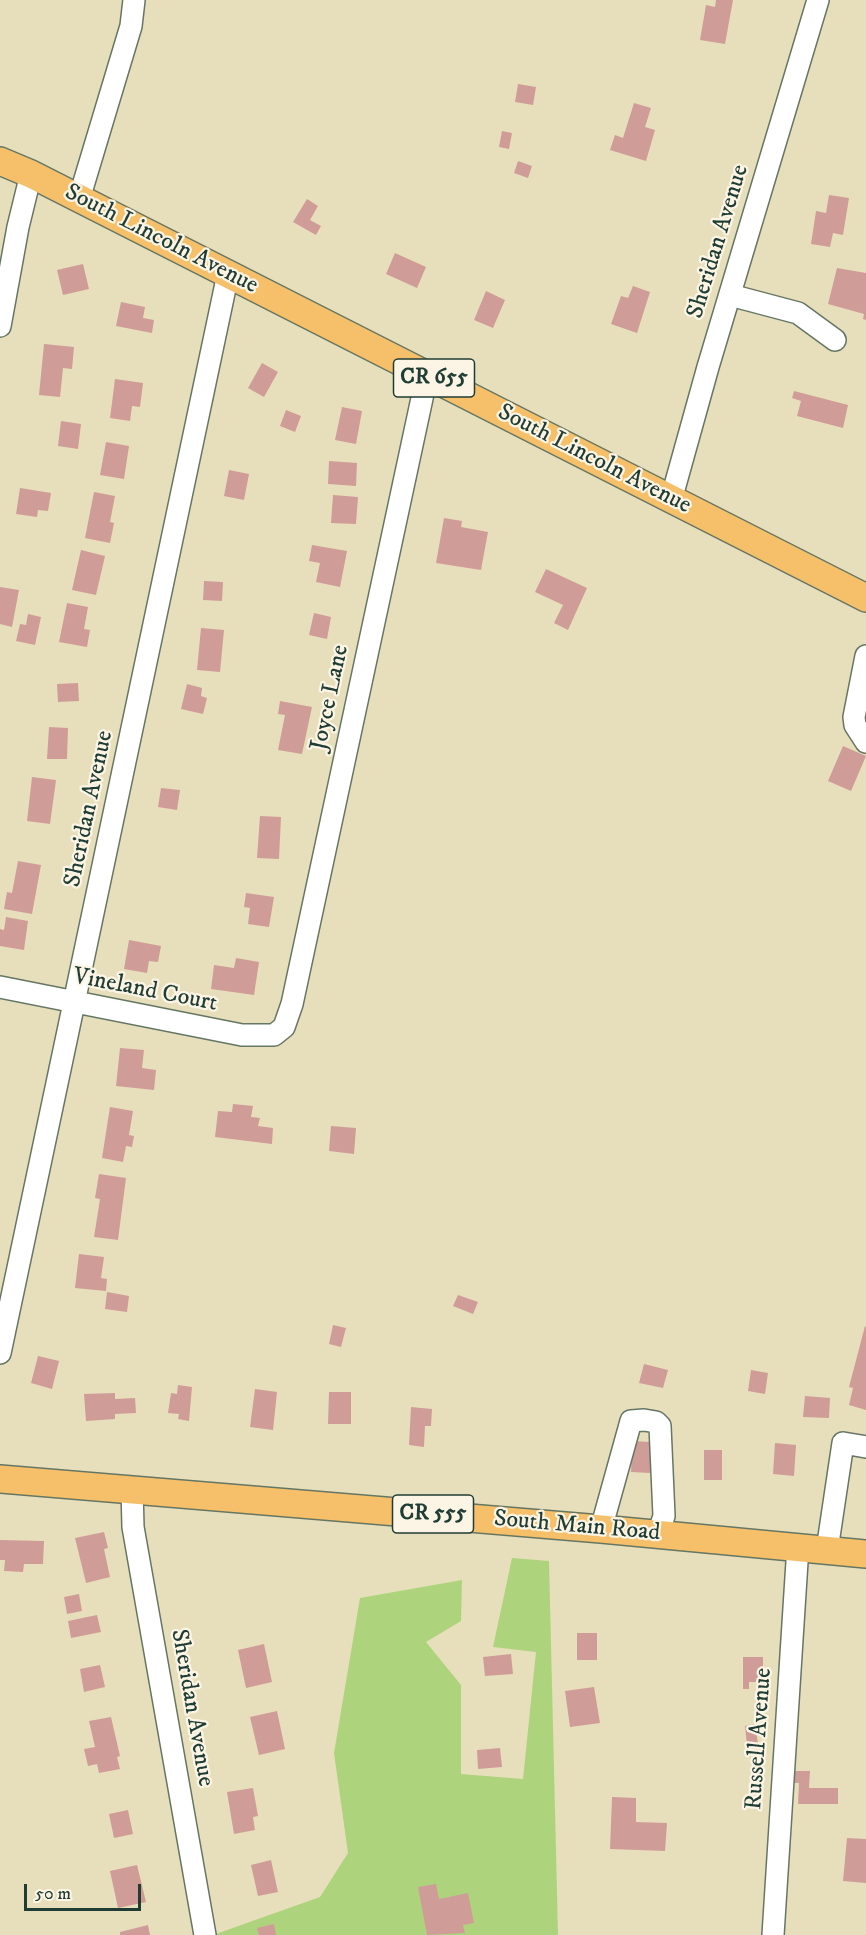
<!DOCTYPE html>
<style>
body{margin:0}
#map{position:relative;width:866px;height:1935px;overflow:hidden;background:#e7dfbb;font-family:"IM FELL DW Pica",serif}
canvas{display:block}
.scale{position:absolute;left:24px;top:1884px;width:117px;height:27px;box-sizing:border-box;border:3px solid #1f3d34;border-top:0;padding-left:8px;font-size:18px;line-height:21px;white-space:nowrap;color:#1f3d34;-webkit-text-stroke:4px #fcf5e5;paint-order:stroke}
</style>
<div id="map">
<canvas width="866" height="1935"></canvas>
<div class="scale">50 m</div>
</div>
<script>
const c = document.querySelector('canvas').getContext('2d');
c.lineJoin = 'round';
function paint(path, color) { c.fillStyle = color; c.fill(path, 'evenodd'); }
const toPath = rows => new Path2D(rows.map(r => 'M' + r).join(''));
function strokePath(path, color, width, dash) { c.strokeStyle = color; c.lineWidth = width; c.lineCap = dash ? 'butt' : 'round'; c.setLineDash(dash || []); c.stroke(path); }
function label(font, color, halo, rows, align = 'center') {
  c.font = font + ' "IM FELL DW Pica",serif'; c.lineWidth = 4.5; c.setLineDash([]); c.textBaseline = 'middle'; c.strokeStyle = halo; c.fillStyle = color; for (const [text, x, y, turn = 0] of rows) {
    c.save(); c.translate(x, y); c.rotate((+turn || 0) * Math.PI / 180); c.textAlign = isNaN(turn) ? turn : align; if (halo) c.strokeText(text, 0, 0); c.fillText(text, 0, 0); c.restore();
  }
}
paint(toPath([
 [512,1558,549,1561,558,1935,213,1935,320,1897,348,1853,334,1753,360,1598,462,1580,461,1621,426,1642,461,1685,461,1774,523,1779,536,1652,493,1647]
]), '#aed37d');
paint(toPath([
 [716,0,733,0,725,44,700,40,706,5,715,7],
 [518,84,536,87,533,105,515,102],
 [634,103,651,108,645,127,655,130,646,161,610,150,615,135,623,138],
 [502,131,512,133,509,149,499,147],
 [518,161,532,166,528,178,514,173],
 [829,195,849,198,843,235,833,233,830,247,811,244,816,211,826,213],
 [307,199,318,206,310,220,321,226,316,235,293,222],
 [395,253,426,267,417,288,386,274],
 [83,264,89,289,63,295,57,270],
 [837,268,866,273,866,320,863,319,864,314,828,304],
 [633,286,650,292,637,333,611,324,621,296,628,298],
 [486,291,505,300,493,328,474,320],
 [121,302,145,307,143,318,154,320,152,333,116,326],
 [44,344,74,347,72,369,63,368,60,397,39,395],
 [262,363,278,372,264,397,248,388],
 [115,379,143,383,140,407,132,406,130,421,110,418],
 [794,391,848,405,843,428,797,416,801,401,792,398],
 [342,407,362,411,356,444,335,440],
 [286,410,301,416,295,432,280,426],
 [61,421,81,424,78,449,58,446],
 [106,442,129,446,124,479,100,475],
 [329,461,357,463,356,486,328,484],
 [229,470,249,474,244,500,224,496],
 [20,488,51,493,48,511,38,510,37,517,16,514],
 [94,492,115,496,110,522,114,523,110,543,85,538],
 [333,495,358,497,356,524,331,523],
 [444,518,462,521,461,527,488,532,481,570,436,563],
 [312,545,347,551,340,587,316,582,320,563,309,561],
 [81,550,105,556,96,595,72,590],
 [546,569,587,588,568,630,554,623,563,605,535,592],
 [204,581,223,582,222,601,203,600],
 [0,587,19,590,12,627,0,624],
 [67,603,88,607,84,629,90,630,87,647,59,642],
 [314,613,331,617,327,639,309,635],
 [28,614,41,617,35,645,16,641,20,624,26,625],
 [201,628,224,630,220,672,197,670],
 [78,683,79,701,58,702,57,684],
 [187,684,202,688,201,696,207,698,203,714,181,709],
 [280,701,312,707,302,754,278,750,285,715,278,714],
 [49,727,68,728,67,759,47,759],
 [843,746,866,756,851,791,828,781],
 [32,777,56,780,50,824,27,821],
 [161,788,180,790,177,810,158,807],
 [260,816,281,817,279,859,257,858],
 [18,861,41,865,32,914,4,909,7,892,12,893],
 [246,893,274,897,269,927,248,924,250,908,244,907],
 [6,917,28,921,24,950,0,946,0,929,4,930],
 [129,940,161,946,158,962,149,961,147,973,124,969],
 [236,958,259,962,254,995,211,989,214,965,234,968],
 [120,1048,144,1050,142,1068,156,1070,154,1090,116,1086],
 [233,1104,253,1106,251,1117,260,1118,258,1126,273,1128,272,1144,215,1137,218,1111,232,1112],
 [110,1107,133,1111,129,1135,134,1136,132,1147,126,1146,123,1162,102,1158],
 [331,1126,356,1128,354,1154,329,1151],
 [99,1174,126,1178,118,1240,94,1237,100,1199,95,1198],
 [79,1254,104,1257,101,1278,107,1279,106,1291,75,1288],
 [107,1292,129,1296,127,1312,105,1309],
 [458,1295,478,1302,473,1314,453,1306],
 [333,1325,346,1328,341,1347,329,1344],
 [865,1326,866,1327,866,1410,849,1405,853,1388,849,1387],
 [38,1356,59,1361,52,1389,31,1383],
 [644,1364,668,1370,663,1388,639,1383],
 [751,1370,768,1373,765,1394,748,1391],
 [178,1385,192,1387,189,1421,178,1419,179,1414,168,1413,171,1393,177,1394],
 [255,1389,277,1392,273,1430,250,1427],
 [329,1392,351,1392,351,1424,328,1424],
 [115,1393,115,1399,135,1398,136,1413,115,1414,115,1419,86,1421,84,1394],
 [805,1396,830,1398,829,1418,803,1417],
 [411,1407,432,1409,431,1426,425,1426,424,1447,409,1445],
 [632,1441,651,1442,650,1473,631,1472],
 [775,1443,796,1445,794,1476,773,1474],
 [704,1450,722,1450,722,1480,704,1480],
 [104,1532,108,1548,104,1549,110,1577,86,1583,75,1538],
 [0,1540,44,1541,43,1564,24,1564,23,1572,4,1571,5,1560,0,1560],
 [79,1594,82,1611,67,1614,64,1597],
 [97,1615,101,1632,71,1638,68,1621],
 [577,1633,597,1633,597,1660,577,1660],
 [264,1644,272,1682,246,1688,238,1650],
 [511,1654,513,1674,485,1676,483,1657],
 [743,1657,763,1657,763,1682,749,1682,749,1689,743,1689],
 [100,1665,105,1687,84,1692,80,1669],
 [594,1687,600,1723,570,1727,565,1691],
 [277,1711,285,1749,259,1755,250,1717],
 [111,1717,120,1756,117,1757,120,1769,99,1773,97,1764,88,1766,84,1749,95,1747,89,1721],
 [755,1724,758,1744,747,1745,745,1726],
 [500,1748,502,1767,478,1769,477,1750],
 [788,1771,810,1771,809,1788,838,1788,838,1804,798,1804,799,1783,788,1783],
 [253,1788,258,1816,253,1817,255,1830,234,1834,227,1792],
 [612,1797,636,1798,636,1822,667,1823,665,1851,610,1849],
 [128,1810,133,1834,114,1838,109,1814],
 [847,1838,866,1839,866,1883,843,1881],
 [271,1860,278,1892,258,1896,251,1865],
 [137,1865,146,1902,118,1908,110,1871],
 [436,1884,439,1899,468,1893,474,1923,463,1925,465,1933,427,1935,418,1887],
 [274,1924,276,1935,259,1935,257,1928],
 [148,1925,150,1935,120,1935,120,1932]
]), '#d09c98');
const minor = toPath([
 [79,199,131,26,134,0],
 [730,295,798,313,835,340],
 [0,326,18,227,31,174],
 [671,500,708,367,818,0],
 [866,656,854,717,855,725,866,742],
 [0,987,242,1035,274,1035,284,1027,292,1004,427,375],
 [0,1353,228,274],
 [132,1489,133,1527,205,1935],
 [601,1529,631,1421,644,1420,656,1422,660,1426,664,1516,658,1534],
 [827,1550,843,1443,866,1447],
 [773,1935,798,1546]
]);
const major = toPath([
 [0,161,31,174,866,598],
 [0,1479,601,1529,866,1554]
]);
strokePath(minor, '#657663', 24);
strokePath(major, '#657663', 30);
strokePath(minor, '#fff', 21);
strokePath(major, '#f6c06b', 27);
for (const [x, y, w] of [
 [434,378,81],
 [433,1514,81]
]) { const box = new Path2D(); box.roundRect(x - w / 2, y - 19, w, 38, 4.5); c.fillStyle = '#fcf5e5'; c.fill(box); strokePath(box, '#1f3d34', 1.5); }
label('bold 22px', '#1f3d34', null, [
 ["CR 655",434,378],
 ["CR 555",433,1514]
]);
label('24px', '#1f3d34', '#fcf5e5', [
 ["South Lincoln Avenue",161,240,27],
 ["Sheridan Avenue",719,242,-73],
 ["South Lincoln Avenue",594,460,27],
 ["Joyce Lane",331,698,-78],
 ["Sheridan Avenue",90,809,-78],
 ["Vineland Court",145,991,11],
 ["South Main Road",577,1527,5],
 ["Sheridan Avenue",191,1708,80],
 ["Russell Avenue",760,1739,-86]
]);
</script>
